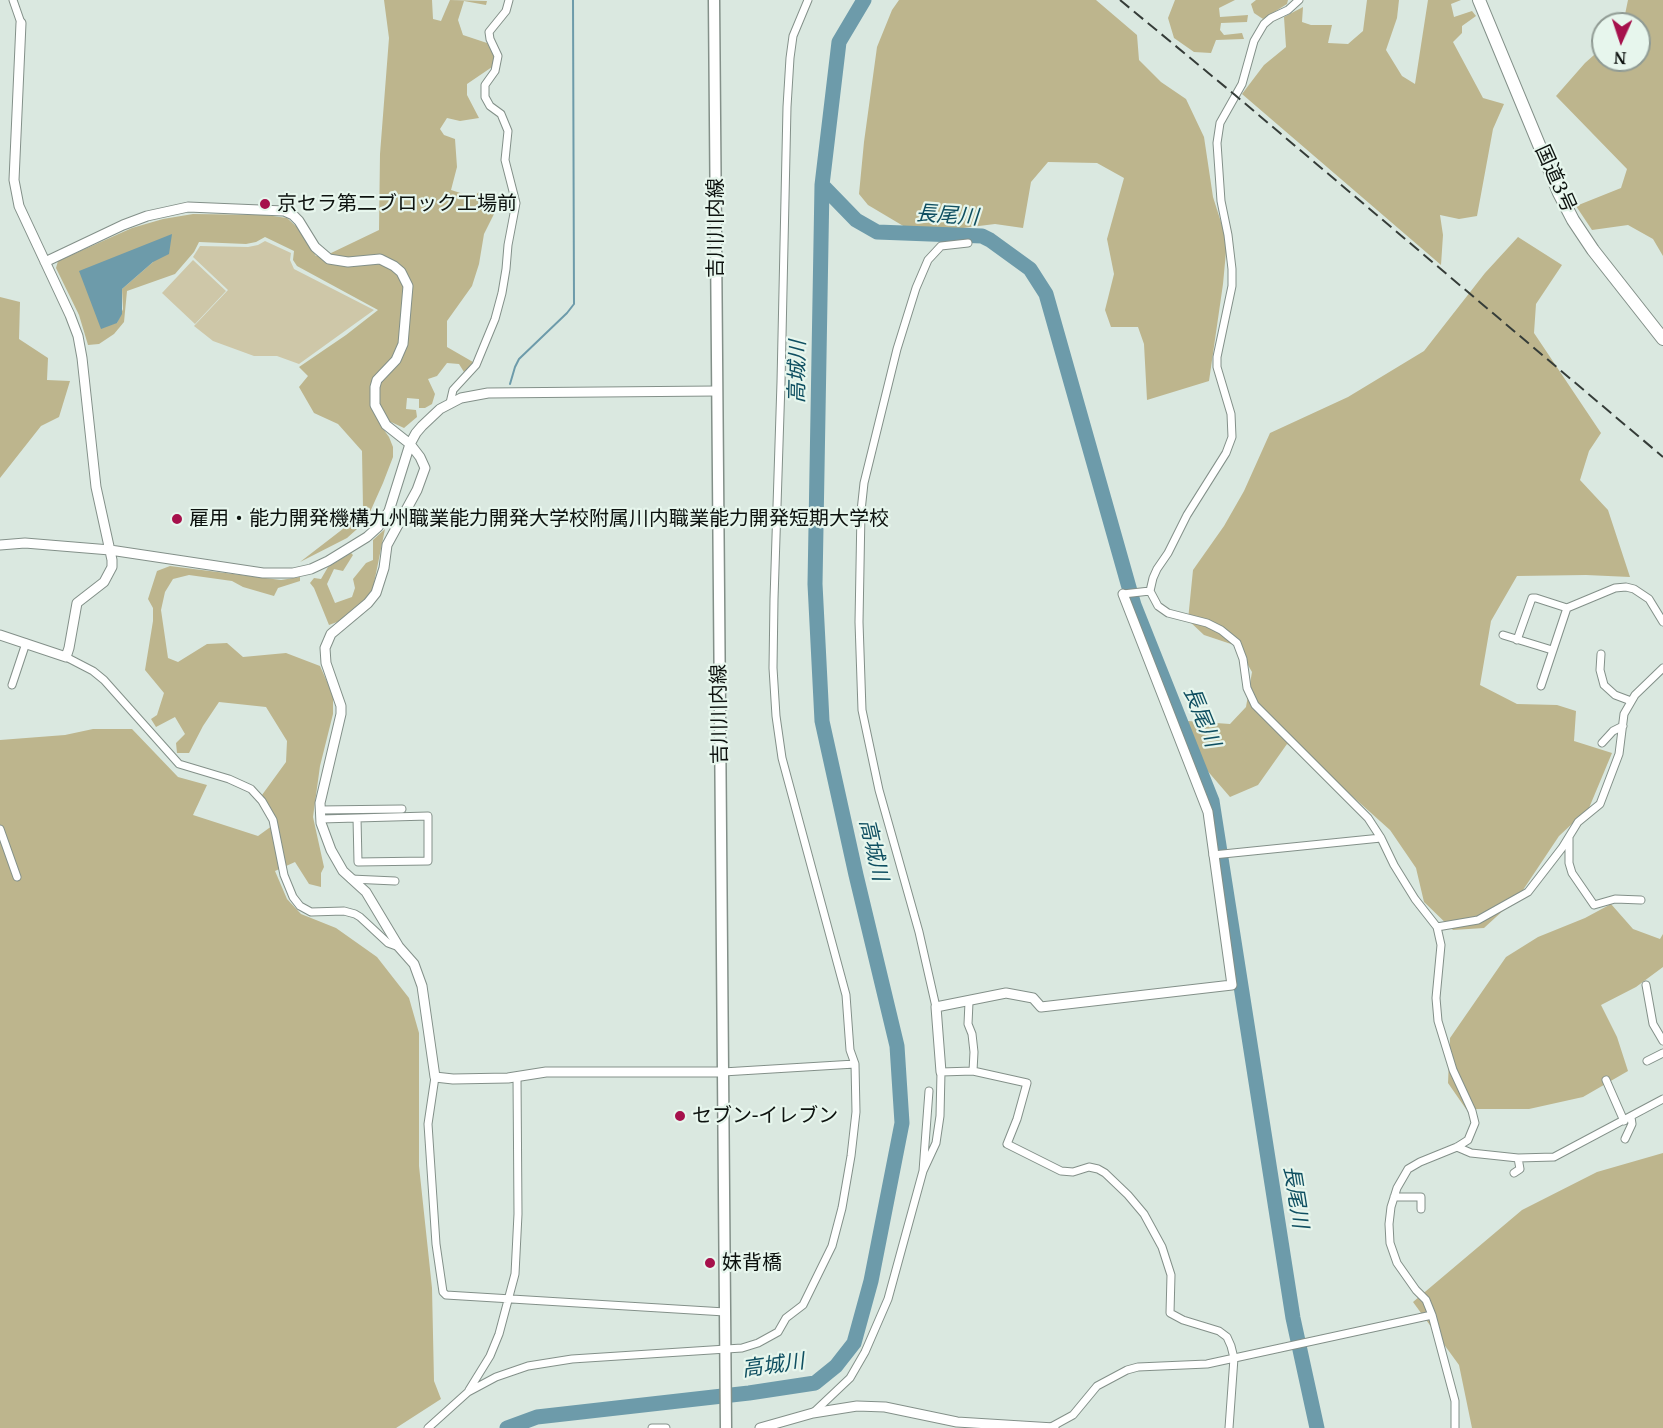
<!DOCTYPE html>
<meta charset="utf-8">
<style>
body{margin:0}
#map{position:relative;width:1663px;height:1428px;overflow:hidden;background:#dae8e0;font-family:"Noto Serif",serif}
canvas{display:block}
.north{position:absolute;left:1591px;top:12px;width:60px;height:60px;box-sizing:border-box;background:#e7f6ed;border:2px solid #909b94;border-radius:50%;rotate:183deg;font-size:16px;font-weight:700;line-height:24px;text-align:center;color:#0d120f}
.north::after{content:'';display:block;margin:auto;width:21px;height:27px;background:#a6114c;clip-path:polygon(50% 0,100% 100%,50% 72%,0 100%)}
</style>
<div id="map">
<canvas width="1663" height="1428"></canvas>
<div class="north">N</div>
</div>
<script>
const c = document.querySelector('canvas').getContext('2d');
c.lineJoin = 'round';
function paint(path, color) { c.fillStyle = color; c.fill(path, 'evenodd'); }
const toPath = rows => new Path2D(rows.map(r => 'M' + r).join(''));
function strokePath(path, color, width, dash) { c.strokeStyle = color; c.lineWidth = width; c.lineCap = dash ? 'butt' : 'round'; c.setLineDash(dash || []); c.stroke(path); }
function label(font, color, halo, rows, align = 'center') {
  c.font = font + ' "Noto Serif","Noto Sans JP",serif'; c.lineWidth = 4.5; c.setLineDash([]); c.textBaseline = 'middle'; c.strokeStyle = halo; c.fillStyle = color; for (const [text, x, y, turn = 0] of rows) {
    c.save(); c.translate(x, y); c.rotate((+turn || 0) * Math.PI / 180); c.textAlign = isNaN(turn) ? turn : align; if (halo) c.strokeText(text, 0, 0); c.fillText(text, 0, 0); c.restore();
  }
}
paint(toPath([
 [265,241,291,253,290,260,294,269,374,310,299,364,277,356,254,356,213,341,194,326,228,290,193,257,200,246,248,247,258,245],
 [193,260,226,291,195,324,162,293]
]), '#cec7a8');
paint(toPath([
 [384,0,432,0,433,19,441,21,450,0,487,1,486,5,464,1,458,20,463,35,487,43,494,56,492,67,467,84,467,95,479,118,460,121,447,118,440,129,444,135,455,139,457,167,451,190,473,197,479,192,480,200,486,204,495,200,500,202,484,234,479,264,472,286,447,321,447,347,473,362,470,368,464,372,459,364,447,363,437,376,428,379,435,394,432,404,425,408,419,408,419,399,407,398,406,409,416,410,417,417,404,428,391,422,379,423,389,437,393,447,393,457,383,483,366,521,347,538,300,562,348,525,363,508,362,451,338,424,314,413,299,387,308,376,299,367,346,335,378,310,297,266,293,260,294,251,265,237,256,242,246,244,199,242,194,252,175,274,127,291,124,322,114,334,99,344,88,345,79,315,56,268,58,261,132,228,163,219,193,214,266,215,287,218,298,228,316,256,329,254,379,230,380,154,389,38],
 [153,262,122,289,123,309,117,323,80,271],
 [899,0,1096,0,1137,35,1139,60,1161,82,1186,99,1204,137,1213,197,1227,241,1223,284,1209,381,1147,400,1144,344,1138,327,1111,327,1105,310,1114,274,1107,239,1124,178,1097,163,1048,162,1031,182,1023,228,995,224,947,230,905,227,868,205,859,194,864,142,877,47,892,10],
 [1175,0,1235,0,1219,8,1220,17,1248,15,1247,22,1221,23,1220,30,1224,35,1242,33,1244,39,1216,40,1211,53,1194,52,1174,38,1168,18],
 [1256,0,1288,0,1287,4,1263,19,1254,13,1251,4],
 [1367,0,1399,0,1397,18,1386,50,1402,76,1415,84,1428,0,1461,0,1451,4,1454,17,1472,11,1476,16,1462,26,1462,33,1453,42,1483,98,1504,104,1493,129,1477,216,1459,219,1440,215,1443,235,1441,265,1242,94,1264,65,1286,47,1284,17,1303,7,1302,22,1311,25,1332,25,1328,43,1348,44,1363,31],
 [1628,0,1663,0,1663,256,1653,239,1628,225,1592,230,1576,206,1621,188,1627,169,1556,96,1585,63,1603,47,1603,60,1639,60,1639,24,1623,24],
 [1518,237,1562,265,1536,304,1534,333,1601,433,1589,451,1580,480,1608,510,1630,577,1586,575,1517,576,1491,621,1480,685,1517,704,1557,705,1576,711,1574,741,1612,753,1589,808,1559,836,1519,896,1484,928,1453,930,1424,902,1416,868,1390,830,1332,778,1287,744,1258,785,1230,797,1199,761,1188,721,1230,724,1246,707,1252,672,1237,646,1204,635,1188,620,1193,570,1224,526,1244,491,1270,433,1348,397,1424,351,1485,273],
 [0,297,20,302,19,339,48,358,47,380,70,381,59,417,41,426,0,478],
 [385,529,373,588,366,601,345,619,329,625,314,588,310,583,314,578,321,579,328,567,351,553,353,555,343,571,334,569,327,584,335,603,352,597,355,588,353,579,366,563,373,560,373,540],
 [170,566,281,580,300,577,300,581,278,588,274,596,243,587,232,581,189,575,173,579,165,592,161,610,168,658,178,662,207,644,227,643,243,657,286,653,320,666,333,695,333,714,320,766,313,817,324,867,321,873,321,887,309,884,295,862,275,871,287,899,301,914,336,928,377,957,409,998,419,1033,419,1166,432,1288,434,1381,441,1399,396,1428,0,1428,0,740,65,735,93,729,132,729,178,777,207,785,193,815,258,836,276,823,262,795,286,762,287,741,266,707,219,702,203,726,189,753,177,753,176,743,185,734,175,717,156,727,151,719,157,715,164,693,145,670,153,621,153,608,148,599,157,571],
 [1611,904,1633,929,1660,939,1663,934,1663,967,1636,987,1601,1005,1617,1037,1628,1071,1583,1097,1529,1109,1466,1109,1448,1083,1450,1038,1506,957,1538,937,1585,918],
 [1663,1153,1663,1428,1472,1428,1459,1365,1413,1302,1522,1210,1597,1172]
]), '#bdb58d');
paint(toPath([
 [172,234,169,254,153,262,122,289,122,314,117,323,101,329,79,271]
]), '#6d9baa');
strokePath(toPath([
 [510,384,515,367,519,359,567,313,574,304,573,0]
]), '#6d9baa', 2);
strokePath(toPath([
 [822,185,856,220,877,232,982,236,990,240,1030,269,1046,294,1134,605,1212,801,1293,1318,1317,1428],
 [507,1428,537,1417,749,1393,815,1383,836,1366,854,1343,871,1281,902,1123,897,1046,856,875,822,721,815,584,822,185,839,42,864,0]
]), '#6d9baa', 15);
const minor = toPath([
 [13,0,21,23],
 [1299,0,1288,10,1271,18,1264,24,1254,41,1242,84,1220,123,1217,143,1221,201,1228,235,1232,269,1232,286,1217,357,1217,367,1231,414,1232,437,1226,453,1187,515,1168,553,1157,569,1153,578,1150,591,1158,606,1168,613,1207,623,1221,630,1237,643,1243,659,1247,688,1255,705,1368,818,1381,838,1394,865,1415,899,1437,927,1441,945,1436,998,1438,1021,1453,1070,1472,1111,1475,1123,1468,1140,1457,1147,1420,1162,1408,1169,1397,1188,1391,1207,1389,1224,1390,1243,1397,1263,1416,1290,1426,1300,1432,1315,1455,1401,1455,1428],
 [450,403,453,390,476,365,495,319,502,293,506,269,508,245,516,203,505,160,508,131,501,114,490,106,485,97,485,85,495,71,498,56,490,39,489,32,506,11,509,0],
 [1123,594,1150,591],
 [1503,635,1552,650],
 [1517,640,1532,598,1536,598,1567,608],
 [1601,654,1600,670,1604,685,1615,695,1631,701],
 [66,657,93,671,104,680,179,764,229,779,251,789,262,801,273,820,284,875,293,897,300,906,311,912,344,911,355,914,360,917,388,943,399,947],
 [12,685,26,643],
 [1541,686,1567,608,1615,588,1626,587,1634,589,1649,599,1663,622],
 [1602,743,1613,731,1623,726],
 [320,810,402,809],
 [321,819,428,816,428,861,358,862,357,818],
 [0,829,17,877],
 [1569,838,1569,863,1572,873,1594,905,1615,899,1641,900],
 [1213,855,1381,838],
 [351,879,395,881],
 [1437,927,1478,920,1528,892,1562,848,1578,822,1600,804,1619,754,1624,714,1635,695,1663,668],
 [1646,985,1653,1024,1663,1041],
 [969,1002,968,1024,972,1034,974,1052,973,1071],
 [936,1007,919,932,879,790,862,710,859,622,861,511,864,483,897,349,916,288,928,260,941,246,968,243],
 [1647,1061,1663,1053],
 [723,1072,855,1064],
 [435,1077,428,1124,436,1244,443,1292,446,1295,725,1312],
 [1606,1080,1624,1121],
 [1625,1139,1632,1124,1631,1117],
 [1457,1147,1471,1153,1518,1158,1554,1157,1663,1099],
 [923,1171,936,1143,940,1116,941,1072,973,1071,1027,1083,1017,1119,1007,1144,1061,1171,1073,1172,1089,1167,1098,1169,1105,1173,1128,1195,1144,1214,1162,1247,1171,1275,1170,1313,1183,1320,1219,1331,1227,1337,1231,1346,1234,1358,1229,1428],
 [1514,1173,1520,1169,1518,1158],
 [1394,1197,1421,1197,1421,1209],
 [469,1390,490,1356,499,1334,515,1274,518,1214,517,1077],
 [813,1413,850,1378,865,1352,888,1299,923,1171,929,1091],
 [1051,1427,1073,1415,1097,1386,1127,1370,1138,1367,1207,1364,1432,1315],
 [428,1428,468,1392,496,1377,528,1366,572,1359,742,1348,758,1343,778,1332,786,1318,803,1305,832,1246,842,1208,851,1156,856,1112,855,1064,850,1050,846,995,782,758,776,716,773,668,774,599,781,382,787,107,790,58,793,36,808,0],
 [652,1428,666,1428]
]);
const tertiary = toPath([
 [45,262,123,225,147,216,188,207,284,211,293,215,299,221,315,247,329,259,348,262,380,259,394,266,401,272,408,286,403,344,396,360,377,380,375,387,375,405,386,425,410,444,420,457,425,468,417,490,387,545,384,568,376,593,368,603,331,634,325,648,326,663,341,706,341,714,320,803,321,823,331,850,343,871,366,892,399,947,414,964,422,986,435,1077,453,1079,508,1078,546,1072,723,1072],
 [0,545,25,543,110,550,263,573,293,573,311,569,328,561,367,537,378,527,389,511,410,444,416,433,422,426,440,409,461,398,488,393,716,391],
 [0,635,66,657,69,648,77,603,104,582,112,567,112,560,96,487,82,358,78,336,70,315,19,206,14,180,21,23],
 [941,1072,936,1007,1006,993,1033,998,1041,1007,1232,985,1208,812,1123,594],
 [760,1428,813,1413,857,1406,885,1407,957,1422,1054,1428]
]);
const secondary = toPath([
 [714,0,726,1428]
]);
const trunk = toPath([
 [1479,0,1559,193,1573,220,1593,250,1663,339]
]);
strokePath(minor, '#839089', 9);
strokePath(tertiary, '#839089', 11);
strokePath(secondary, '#839089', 13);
strokePath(trunk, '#839089', 14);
strokePath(minor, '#fff', 7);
strokePath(tertiary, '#fff', 9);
strokePath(secondary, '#fff', 10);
strokePath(trunk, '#fff', 12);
strokePath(toPath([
 [1120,0,1235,95,1663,457]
]), '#353c38', 2, [12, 6]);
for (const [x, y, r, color] of [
 [265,204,6,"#a6114c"],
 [177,519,6,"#a6114c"],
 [680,1116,6,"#a6114c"],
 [710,1263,6,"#a6114c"]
]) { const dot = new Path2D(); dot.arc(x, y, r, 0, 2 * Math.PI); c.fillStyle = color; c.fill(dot); strokePath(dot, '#e7f6ed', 2); }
label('20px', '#0d120f', '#e7f6ed', [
 ["国道3号",1555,179,66],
 ["吉川川内線",716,228,-90],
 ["吉川川内線",720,714,-91]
]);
label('20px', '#0d120f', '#e7f6ed', [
 ["京セラ第二ブロック工場前",277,204],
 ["雇用・能力開発機構九州職業能力開発大学校附属川内職業能力開発短期大学校",189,519],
 ["セブン-イレブン",692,1116],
 ["妹背橋",722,1263]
], 'left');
label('italic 21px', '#0f4f61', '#e7f6ed', [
 ["長尾川",947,216,4],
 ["高城川",798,372,-89],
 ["長尾川",1201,717,68],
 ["高城川",873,850,77],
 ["長尾川",1295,1197,81],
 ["高城川",773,1366,-8]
]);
</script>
